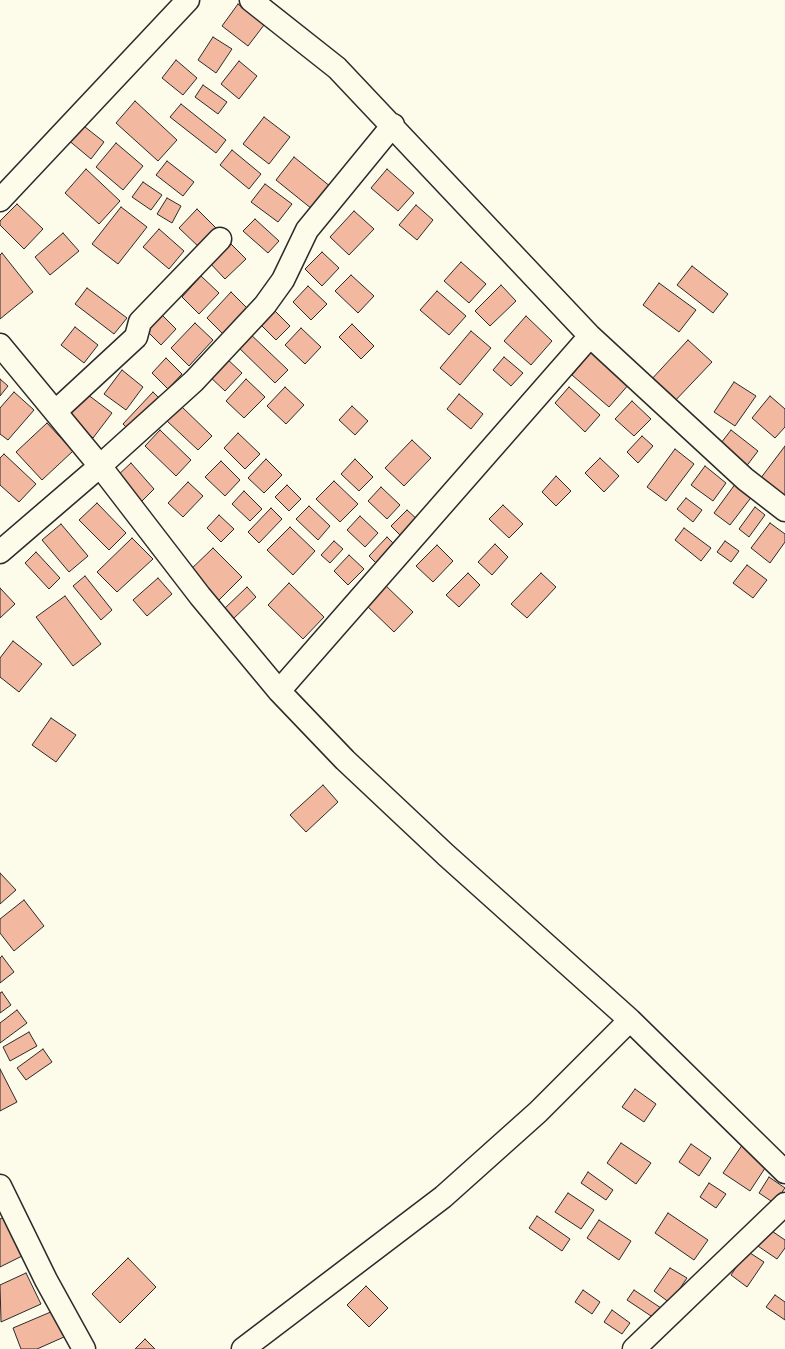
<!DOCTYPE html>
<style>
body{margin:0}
canvas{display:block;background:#fdfbea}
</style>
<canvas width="785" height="1349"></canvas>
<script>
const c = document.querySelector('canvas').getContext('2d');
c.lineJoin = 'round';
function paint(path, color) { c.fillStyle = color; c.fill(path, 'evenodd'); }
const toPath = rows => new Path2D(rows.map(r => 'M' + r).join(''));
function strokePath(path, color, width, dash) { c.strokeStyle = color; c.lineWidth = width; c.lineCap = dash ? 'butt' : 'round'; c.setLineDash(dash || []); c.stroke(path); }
const building = toPath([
 [238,4,264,25,248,46,222,26,238,4],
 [213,37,232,49,216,73,198,60,213,37],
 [176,60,197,78,183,95,162,78,176,60],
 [239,61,257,76,239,99,221,84,239,61],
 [203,85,227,102,218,114,195,97,203,85],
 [135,101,177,140,158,161,116,123,135,101],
 [181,104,226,140,216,153,170,117,181,104],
 [264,117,290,137,269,164,243,144,264,117],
 [80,123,104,142,91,159,67,139,80,123],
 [116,143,143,166,123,190,96,167,116,143],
 [232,150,261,174,249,189,220,165,232,150],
 [294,157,331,187,312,209,276,180,294,157],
 [167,161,194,182,183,196,156,175,167,161],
 [86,169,120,201,99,224,65,193,86,169],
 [387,169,414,193,398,211,371,188,387,169],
 [143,182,162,195,151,210,132,197,143,182],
 [265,184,292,204,278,222,251,202,265,184],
 [167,198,181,206,172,223,157,214,167,198],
 [17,204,43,229,24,249,0,225,0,221,17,204],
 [416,205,433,220,417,240,399,225,416,205],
 [121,207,147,227,118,264,92,244,121,207],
 [197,209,219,231,201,249,179,228,197,209],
 [354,211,374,229,349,255,330,237,354,211],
 [255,219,279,241,268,253,243,231,255,219],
 [159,229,184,251,169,269,143,247,159,229],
 [63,233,79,251,50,275,35,257,63,233],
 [228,241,246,259,225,279,208,261,228,241],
 [322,252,339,268,322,286,305,269,322,252],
 [2,253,33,292,0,319,0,255,2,253],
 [461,262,486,284,469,303,444,281,461,262],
 [692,266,728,294,713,313,677,285,692,266],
 [351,275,374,296,358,313,335,291,351,275],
 [201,276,219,293,199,314,182,297,201,276],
 [659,283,696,310,679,332,643,305,659,283],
 [501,285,516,301,490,326,475,311,501,285],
 [308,286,327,304,311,320,293,302,308,286],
 [87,288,127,318,114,334,75,304,87,288],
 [437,291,466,316,449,335,420,310,437,291],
 [231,292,248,309,224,335,207,318,231,292],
 [271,307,290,326,276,340,257,321,271,307],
 [161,314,176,329,161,345,146,330,161,314],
 [526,316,552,341,531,365,504,341,526,316],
 [195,323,213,340,189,366,171,348,195,323],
 [352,324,374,346,361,359,339,337,352,324],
 [75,327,98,345,84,363,61,345,75,327],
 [301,328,321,347,305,364,285,345,301,328],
 [246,330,288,370,275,383,234,343,246,330],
 [471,331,491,348,460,385,440,368,471,331],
 [688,340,712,362,672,404,649,382,688,340],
 [593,350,630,383,609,407,572,375,593,350],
 [225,357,242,373,225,391,208,375,225,357],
 [504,357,523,373,511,386,493,370,504,357],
 [166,358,182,374,168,389,152,373,166,358],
 [122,370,143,387,126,410,104,394,122,370],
 [0,379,8,386,0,396,0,379],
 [246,379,265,397,244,418,226,401,246,379],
 [734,382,756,396,735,426,714,412,734,382],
 [285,387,304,405,286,424,267,406,285,387],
 [569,387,600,415,585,432,555,403,569,387],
 [83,391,112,413,93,438,64,416,83,391],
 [14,392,34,410,8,440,0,434,0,408,14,392],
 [153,392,162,401,132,433,123,424,153,392],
 [459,394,483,414,471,429,447,409,459,394],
 [770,396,785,409,785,427,775,438,752,418,770,396],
 [632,401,651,419,634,436,615,419,632,401],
 [181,406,212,436,198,450,167,421,181,406],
 [352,406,368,421,355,435,339,420,352,406],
 [47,423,73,451,42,480,16,452,47,423],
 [160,430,191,460,176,476,145,446,160,430],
 [731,430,758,451,745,468,718,447,731,430],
 [238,433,260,454,245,469,224,448,238,433],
 [642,436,653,446,638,463,627,452,642,436],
 [412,440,431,458,404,486,385,468,412,440],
 [785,446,785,499,757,483,785,446],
 [675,449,694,464,666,501,647,487,675,449],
 [4,454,36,484,19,502,0,485,0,458,4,454],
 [600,458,619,476,604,492,585,473,600,458],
 [266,459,282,475,264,493,248,478,266,459],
 [355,459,373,477,359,491,341,474,355,459],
 [221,461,240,480,225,496,205,477,221,461],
 [131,463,154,489,140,503,116,477,131,463],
 [705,466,726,483,713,501,691,485,705,466],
 [556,476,571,491,556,506,542,492,556,476],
 [334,481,358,504,340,522,316,499,334,481],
 [188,482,203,496,183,517,168,503,188,482],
 [736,483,753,495,730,525,714,513,736,483],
 [287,485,301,499,289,511,275,497,287,485],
 [381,487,400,505,387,519,368,501,381,487],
 [244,491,262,509,250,521,232,504,244,491],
 [686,498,702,510,693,522,677,509,686,498],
 [97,503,126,533,109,550,79,520,97,503],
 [503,505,523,524,509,538,489,519,503,505],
 [309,506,330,526,318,540,296,519,309,506],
 [755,507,765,515,749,537,739,529,755,507],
 [271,508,282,519,259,543,248,532,271,508],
 [407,510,419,521,403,538,391,526,407,510],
 [219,515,234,529,221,542,207,528,219,515],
 [360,516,378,533,365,547,347,530,360,516],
 [770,523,785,534,785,542,770,563,751,548,770,523],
 [61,524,88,556,69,572,42,540,61,524],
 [290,527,315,551,293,575,267,550,290,527],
 [684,528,711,548,701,561,675,540,684,528],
 [387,537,400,550,382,569,369,556,387,537],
 [132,538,153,559,117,592,97,572,132,538],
 [334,541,343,549,330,563,321,555,334,541],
 [725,541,739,551,731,562,717,552,725,541],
 [495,544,508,557,492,575,478,562,495,544],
 [437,545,453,561,433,582,416,566,437,545],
 [213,548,242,577,216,603,187,573,213,548],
 [36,552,60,578,49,589,25,563,36,552],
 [349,555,364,569,348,585,334,571,349,555],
 [747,565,767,580,753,598,733,583,747,565],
 [468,573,480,585,459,607,446,595,468,573],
 [541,573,556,587,527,618,511,604,541,573],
 [85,576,112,610,101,620,73,586,85,576],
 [158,578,172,594,147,616,133,600,158,578],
 [289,583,324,617,303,639,268,605,289,583],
 [383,583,413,612,394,632,364,603,383,583],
 [247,587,256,597,233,619,224,609,247,587],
 [0,588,15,604,0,618,0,588],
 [65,596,101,644,73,666,36,617,65,596],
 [13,641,42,664,19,692,0,677,0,658,13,641],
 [51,718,76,735,56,762,32,745,51,718],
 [323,785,338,802,306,832,290,815,323,785],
 [0,873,16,890,0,904,0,873],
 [24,900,44,926,14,951,0,933,0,919,24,900],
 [2,956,14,972,0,983,0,958,2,956],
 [2,992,11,1005,0,1013,0,993,2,992],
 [17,1010,27,1023,0,1043,0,1023,17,1010],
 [29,1032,37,1046,10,1061,3,1047,29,1032],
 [43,1049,52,1062,26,1080,17,1068,43,1049],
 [0,1069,17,1102,0,1111,0,1069],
 [635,1089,656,1104,644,1122,622,1107,635,1089],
 [745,1141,771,1159,750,1191,723,1173,745,1141],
 [621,1143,651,1163,636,1184,607,1163,621,1143],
 [691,1144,711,1158,699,1176,679,1162,691,1144],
 [588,1172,613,1190,606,1200,581,1183,588,1172],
 [769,1177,785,1188,774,1203,759,1193,769,1177],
 [709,1183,726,1194,716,1208,700,1197,709,1183],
 [568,1193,594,1210,581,1229,555,1212,568,1193],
 [668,1213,708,1240,694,1260,655,1233,668,1213],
 [8,1215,26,1254,0,1267,0,1219,8,1215],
 [537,1216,570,1239,562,1251,529,1228,537,1216],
 [599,1220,631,1241,619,1260,587,1238,599,1220],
 [763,1225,785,1240,785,1248,777,1259,752,1242,763,1225],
 [747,1251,764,1262,747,1287,731,1275,747,1251],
 [128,1258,156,1287,120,1323,92,1294,128,1258],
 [670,1268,687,1278,670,1303,654,1291,670,1268],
 [26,1273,41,1304,1,1322,0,1285,26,1273],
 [366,1286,388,1308,369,1327,347,1305,366,1286],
 [583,1290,600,1302,592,1314,575,1302,583,1290],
 [634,1290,661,1308,654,1318,627,1300,634,1290],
 [775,1295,785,1302,785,1320,766,1307,775,1295],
 [612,1310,630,1323,622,1334,604,1322,612,1310],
 [53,1311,64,1337,37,1349,21,1349,13,1328,53,1311],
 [145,1339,155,1349,135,1349,145,1339]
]);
paint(building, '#f2b8a0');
strokePath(building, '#2b2b2b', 1);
const street = toPath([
 [251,0,337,68,590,336,745,479,785,510],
 [0,200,188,0],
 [0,345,100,466,200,596,279,691,345,760,446,855,630,1020,785,1172],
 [56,411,136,337,140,322,220,239],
 [0,552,100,466,194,381,265,305,283,280,307,230,393,125],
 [279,691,590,336],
 [0,1186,46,1280,84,1349],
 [243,1349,443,1197,538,1112,630,1020],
 [634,1349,785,1204]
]);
strokePath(street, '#2b2b2b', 25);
strokePath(street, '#fdfbea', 22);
</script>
